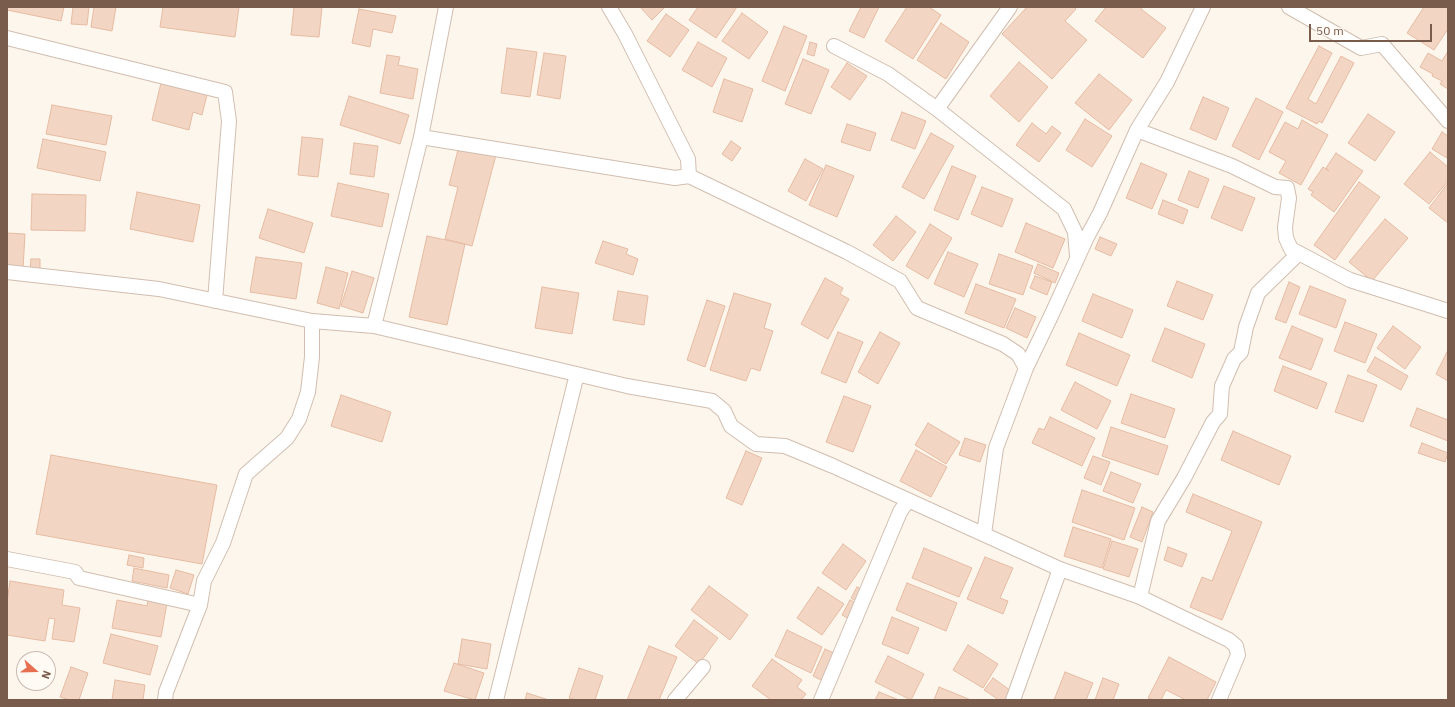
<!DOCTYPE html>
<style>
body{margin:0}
#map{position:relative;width:1455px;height:707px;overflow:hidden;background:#fdf6ec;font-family:"IBM Plex Sans",sans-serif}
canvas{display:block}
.frame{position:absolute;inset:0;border:8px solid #7a5c4d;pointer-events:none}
.north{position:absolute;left:16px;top:651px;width:40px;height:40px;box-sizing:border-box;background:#fffaf3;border:1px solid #cabbb1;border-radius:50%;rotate:110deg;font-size:11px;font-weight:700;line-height:16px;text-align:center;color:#7a5c4d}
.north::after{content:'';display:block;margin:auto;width:14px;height:18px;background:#e76f51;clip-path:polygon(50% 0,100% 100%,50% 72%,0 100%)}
.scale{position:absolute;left:1309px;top:24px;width:123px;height:18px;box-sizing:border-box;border:2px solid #7a5c4d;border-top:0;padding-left:5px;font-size:12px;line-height:14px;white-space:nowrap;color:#7a5c4d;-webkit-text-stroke:3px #fffaf3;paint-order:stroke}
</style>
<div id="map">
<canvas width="1455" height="707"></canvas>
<div class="frame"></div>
<div class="north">N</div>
<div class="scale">50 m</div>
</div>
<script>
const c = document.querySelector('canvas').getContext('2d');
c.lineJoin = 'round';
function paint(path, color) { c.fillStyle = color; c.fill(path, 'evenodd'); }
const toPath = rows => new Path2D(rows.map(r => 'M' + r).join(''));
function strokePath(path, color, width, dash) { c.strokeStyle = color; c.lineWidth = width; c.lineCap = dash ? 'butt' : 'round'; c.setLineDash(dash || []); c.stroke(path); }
const building = toPath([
 [7,7,64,7,61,21,7,10,7,7],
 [73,7,89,7,87,25,71,24,73,7],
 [94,7,116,7,112,31,91,27,94,7],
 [163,7,239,7,235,37,160,27,163,7],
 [294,7,322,7,319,37,291,35,294,7],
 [640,7,665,7,652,20,640,7],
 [698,7,737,7,716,38,689,20,698,7],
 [861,7,879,7,864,38,849,31,861,7],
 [907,7,929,7,941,15,913,59,885,41,907,7],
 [1027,7,1074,7,1076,9,1065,21,1087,40,1052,79,1002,34,1027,7],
 [1106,7,1142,7,1141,9,1166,28,1143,58,1095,21,1106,7],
 [1424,7,1448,7,1448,29,1434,50,1407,33,1424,7],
 [359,9,396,16,392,33,373,29,370,47,352,43,359,9],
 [742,13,768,32,749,59,722,41,742,13],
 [666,14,689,30,670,57,647,41,666,14],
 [941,23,969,42,946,79,917,60,941,23],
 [784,26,807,36,785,91,762,81,784,26],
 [698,42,727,58,712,87,682,70,698,42],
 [810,42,817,44,814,56,807,54,810,42],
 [1319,46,1332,53,1308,99,1316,104,1341,56,1354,63,1322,123,1319,121,1317,124,1286,108,1319,46],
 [507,48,537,52,530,97,501,93,507,48],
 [1448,51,1448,89,1440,84,1442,81,1432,76,1433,74,1420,67,1428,53,1442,61,1448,51],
 [544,53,566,56,560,99,537,95,544,53],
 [387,55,400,57,398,65,418,69,413,99,380,93,387,55],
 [803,59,829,70,811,114,785,104,803,59],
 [1019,62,1048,87,1019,122,990,96,1019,62],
 [847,63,867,76,850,100,831,87,847,63],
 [1099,74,1132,100,1109,130,1075,103,1099,74],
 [162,79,208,91,202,115,193,112,189,130,152,120,162,79],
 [724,79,753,89,742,122,713,112,724,79],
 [349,96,409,115,400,144,340,125,349,96],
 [1203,97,1229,108,1216,140,1190,129,1203,97],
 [1256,98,1283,112,1259,160,1232,146,1256,98],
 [52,105,112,116,106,145,46,134,52,105],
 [902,112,926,121,915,149,891,140,902,112],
 [1368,114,1395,132,1375,161,1348,143,1368,114],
 [1085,119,1112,136,1092,167,1066,150,1085,119],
 [1302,120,1328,135,1301,185,1279,173,1286,161,1269,152,1285,122,1298,129,1302,120],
 [1032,123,1046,134,1052,126,1061,133,1039,162,1016,145,1032,123],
 [847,124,876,133,870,151,841,142,847,124],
 [1442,132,1448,136,1447,158,1432,149,1442,132],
 [931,133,954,146,924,199,902,187,931,133],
 [302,137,323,139,318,177,298,175,302,137],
 [43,139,106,152,100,181,37,168,43,139],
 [731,141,741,148,732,161,722,154,731,141],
 [354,143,378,146,374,177,350,174,354,143],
 [459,146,496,155,472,246,445,239,458,187,449,185,459,146],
 [1430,152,1448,167,1448,181,1429,204,1404,184,1430,152],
 [1336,153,1363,171,1334,212,1311,195,1313,192,1308,189,1323,167,1329,171,1326,168,1336,153],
 [805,159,823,169,806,201,788,191,805,159],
 [1141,163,1167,174,1152,209,1126,198,1141,163],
 [826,165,854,176,837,217,809,205,826,165],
 [952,166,976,176,958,220,934,210,952,166],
 [1189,171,1209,179,1198,208,1178,200,1189,171],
 [1359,182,1380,197,1335,260,1314,245,1359,182],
 [338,183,389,194,382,227,331,216,338,183],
 [1448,183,1448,223,1429,208,1448,183],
 [1224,186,1255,198,1242,231,1211,218,1224,186],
 [982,187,1013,199,1002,227,971,214,982,187],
 [137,192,200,205,193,242,130,229,137,192],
 [32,194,86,195,85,231,31,230,32,194],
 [1163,200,1188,210,1183,224,1158,214,1163,200],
 [268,209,313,223,304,253,259,238,268,209],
 [896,216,916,232,893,261,873,245,896,216],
 [1385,219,1408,238,1372,281,1349,262,1385,219],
 [1026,223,1065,239,1053,268,1015,252,1026,223],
 [930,224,952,238,928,279,906,266,930,224],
 [7,233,25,234,23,269,7,268,7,233],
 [427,236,465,244,447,325,409,317,427,236],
 [1100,237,1117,244,1111,256,1095,249,1100,237],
 [603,241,628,249,626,254,638,259,633,275,595,263,603,241],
 [948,252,978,264,964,297,934,284,948,252],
 [999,254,1033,266,1023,295,989,284,999,254],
 [256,257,302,263,296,299,250,292,256,257],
 [31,259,40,259,40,272,30,272,31,259],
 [1038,264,1059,273,1055,283,1034,273,1038,264],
 [326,267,348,273,339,309,317,303,326,267],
 [352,271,374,278,363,313,341,306,352,271],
 [1035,276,1052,282,1047,295,1030,288,1035,276],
 [825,278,843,288,840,294,849,299,828,339,801,324,825,278],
 [1177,281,1213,295,1203,320,1167,306,1177,281],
 [1289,282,1300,287,1286,323,1275,319,1289,282],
 [976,284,1016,299,1004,328,965,313,976,284],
 [1310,286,1346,300,1336,328,1299,314,1310,286],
 [542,287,579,293,572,334,535,328,542,287],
 [618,291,648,296,644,325,613,320,618,291],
 [734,293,771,304,764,328,773,331,760,371,751,368,746,381,710,370,734,293],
 [1093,294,1133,310,1122,338,1082,321,1093,294],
 [707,300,725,306,705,367,687,360,707,300],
 [1015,308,1036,317,1027,338,1006,328,1015,308],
 [1345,322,1377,334,1365,363,1334,351,1345,322],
 [1292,326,1323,339,1311,370,1279,358,1292,326],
 [1393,326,1421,347,1405,369,1377,348,1393,326],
 [1165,328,1205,344,1192,378,1152,361,1165,328],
 [838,332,863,342,846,383,821,373,838,332],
 [880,332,900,343,878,384,858,372,880,332],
 [1079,333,1130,355,1117,386,1066,365,1079,333],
 [1448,350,1448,381,1436,374,1448,350],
 [1375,357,1408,376,1401,390,1367,371,1375,357],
 [1283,366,1327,383,1317,409,1274,391,1283,366],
 [1348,375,1377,385,1363,422,1335,412,1348,375],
 [1075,382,1111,401,1097,429,1061,410,1075,382],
 [1131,394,1175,409,1165,438,1121,423,1131,394],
 [341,395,391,412,382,442,331,426,341,395],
 [844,396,871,406,853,452,826,442,844,396],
 [1417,408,1448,420,1448,441,1410,426,1417,408],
 [1050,417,1095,438,1082,466,1032,443,1039,428,1044,430,1050,417],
 [928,423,960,442,946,464,915,445,928,423],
 [1111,427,1168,446,1158,475,1102,456,1111,427],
 [1233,431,1291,456,1279,485,1221,460,1233,431],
 [965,438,986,445,980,462,959,455,965,438],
 [1422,443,1448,453,1445,462,1418,453,1422,443],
 [916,450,947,467,931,497,900,481,916,450],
 [746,451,762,458,742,505,726,498,746,451],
 [51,455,217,485,202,564,36,534,51,455],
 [1093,456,1110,462,1101,485,1084,478,1093,456],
 [1111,472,1141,484,1133,503,1103,491,1111,472],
 [1082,490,1135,508,1124,540,1072,522,1082,490],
 [1193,494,1262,522,1222,620,1190,607,1202,577,1212,581,1232,531,1186,512,1193,494],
 [1142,507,1153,512,1142,542,1130,537,1142,507],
 [1073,527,1111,539,1102,568,1064,556,1073,527],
 [1112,541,1138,549,1129,577,1103,569,1112,541],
 [843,544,866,561,846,590,822,573,843,544],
 [1168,547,1187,554,1182,567,1164,560,1168,547],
 [924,548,972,568,959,597,912,578,924,548],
 [129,555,144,558,143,568,127,565,129,555],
 [985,557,1013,568,1000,598,1008,601,1003,614,967,599,985,557],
 [134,568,169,575,167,588,132,581,134,568],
 [176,570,194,575,188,594,170,588,176,570],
 [10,581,64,590,62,605,80,608,74,642,52,639,55,619,49,618,45,641,7,635,7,602,10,581],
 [907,583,957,603,946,631,896,610,907,583],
 [709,586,748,615,730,640,691,610,709,586],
 [818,587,844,604,822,635,797,618,818,587],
 [857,587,866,591,860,603,851,598,857,587],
 [148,599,167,603,161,637,112,628,117,600,147,606,148,599],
 [850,600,860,605,853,621,842,615,850,600],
 [892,617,919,628,908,654,882,644,892,617],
 [694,620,718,638,699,664,675,646,694,620],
 [787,630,822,647,811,673,775,656,787,630],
 [111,634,158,646,150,675,103,663,111,634],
 [462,639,491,644,487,669,458,664,462,639],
 [968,645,998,664,983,688,953,670,968,645],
 [649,646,677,657,659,700,627,700,649,646],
 [825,649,836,654,825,682,813,676,825,649],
 [888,656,924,674,911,700,875,682,888,656],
 [1169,657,1216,682,1207,700,1186,700,1166,690,1161,700,1153,700,1148,698,1169,657],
 [772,659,802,680,797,687,806,694,801,700,771,700,752,686,772,659],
 [454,663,484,673,475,700,444,691,454,663],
 [71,667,88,673,79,700,70,700,60,697,71,667],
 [579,668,603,676,595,700,576,700,569,698,579,668],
 [1065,672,1093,683,1086,700,1054,700,1065,672],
 [993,678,1014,693,1009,700,999,700,984,690,993,678],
 [1103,678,1119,684,1113,700,1095,700,1103,678],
 [115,680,145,685,143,700,112,700,115,680],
 [939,687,971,700,934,700,939,687],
 [879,692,899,700,875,700,879,692],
 [527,693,549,700,525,700,527,693]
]);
paint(building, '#f3d5c3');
strokePath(building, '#e6bba3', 1);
const minor = toPath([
 [609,7,625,34,688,159,689,176],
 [1289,7,1361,48,1382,44,1448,121],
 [7,38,225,92,229,121,215,301],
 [834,46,888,74,937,109,1064,209,1075,232,1077,256],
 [937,109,1010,7],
 [1137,130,1232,166,1275,187,1287,188,1289,198,1285,227,1286,238,1291,249,1350,280,1448,311],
 [421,137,675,178,689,176,847,252,900,281,917,308,1003,344,1018,354,1026,368],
 [7,272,159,289,312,321,374,326,627,386,712,401,724,411,731,426,756,444,785,446,833,466,1060,569,1140,597,1229,640,1236,646,1238,655,1219,700],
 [374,326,421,137,446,7],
 [984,534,996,448,1026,368,1051,316,1087,237,1100,213,1137,130,1167,82,1203,7],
 [7,559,75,572,79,578,200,605],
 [1140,597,1158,521,1184,478,1213,422,1220,414,1222,386,1234,359,1241,352,1246,327,1258,293,1299,253],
 [165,700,166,692,200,605,204,581,223,543,246,474,287,438,299,419,308,392,312,357,312,321],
 [496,700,577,374],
 [675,700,703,667],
 [821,700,900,512,908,500],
 [1013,700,1060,569]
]);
strokePath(minor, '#d1beb0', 16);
strokePath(minor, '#fff', 14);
</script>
